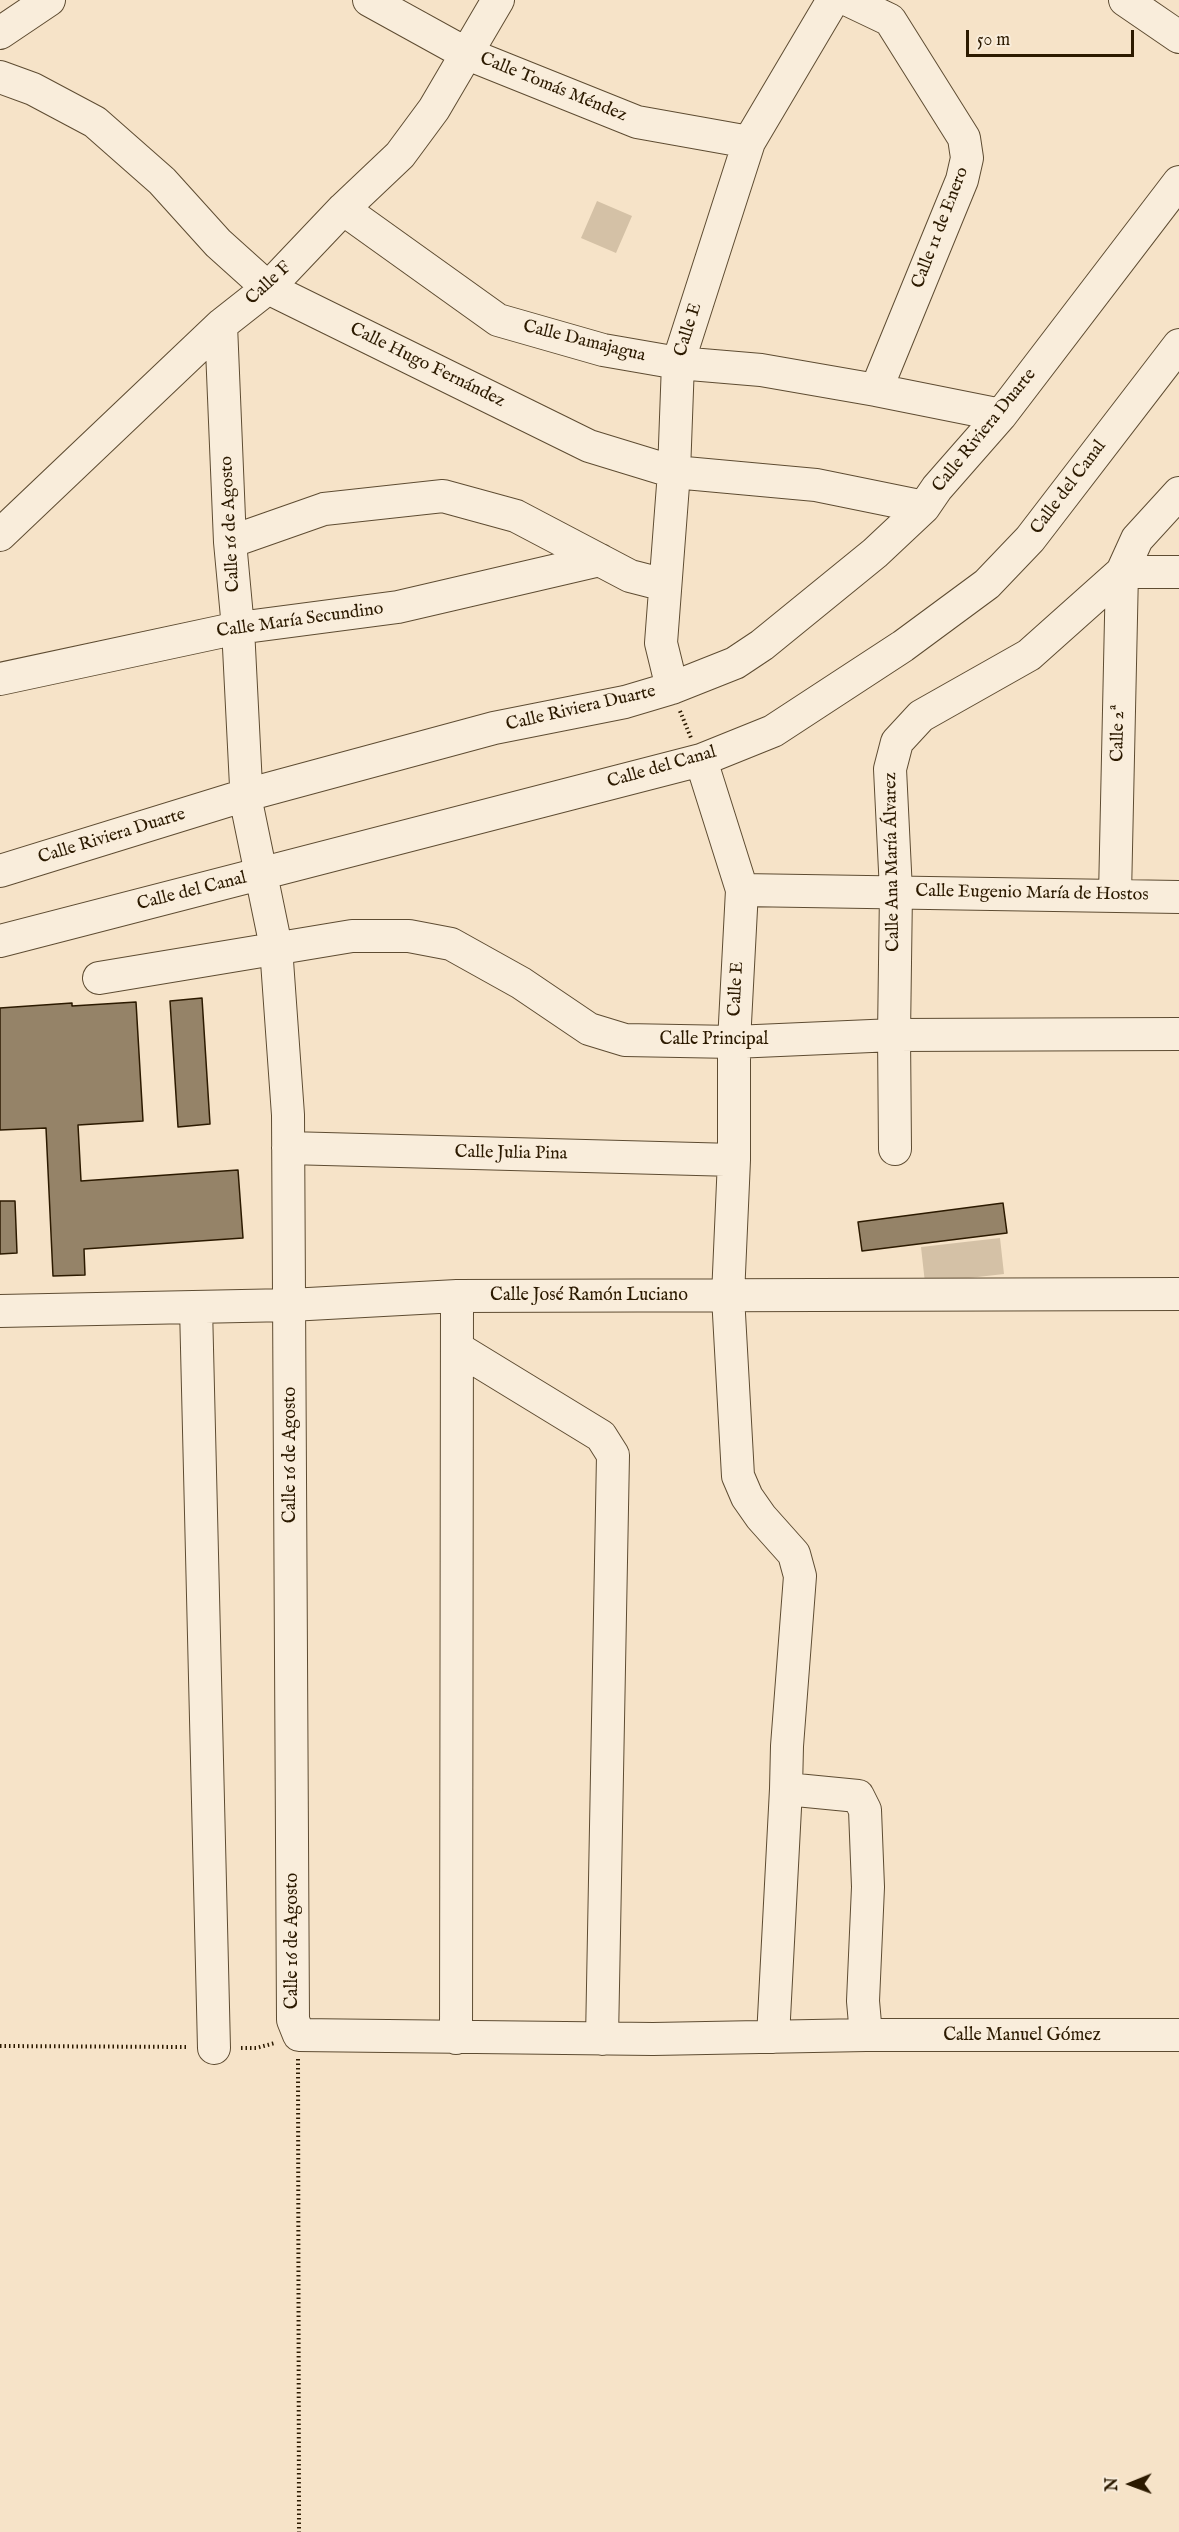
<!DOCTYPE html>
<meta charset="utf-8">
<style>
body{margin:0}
#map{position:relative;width:1179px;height:2532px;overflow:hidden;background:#f6e3c8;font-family:"IM FELL English",serif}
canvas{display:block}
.north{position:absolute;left:1101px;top:2454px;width:60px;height:60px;-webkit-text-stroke:4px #f9eddb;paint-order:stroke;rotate:269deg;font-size:16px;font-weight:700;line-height:24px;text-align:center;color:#2c1a00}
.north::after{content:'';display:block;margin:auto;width:21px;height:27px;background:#2c1a00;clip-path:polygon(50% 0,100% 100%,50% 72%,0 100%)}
.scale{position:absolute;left:966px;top:30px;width:168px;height:27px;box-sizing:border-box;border:3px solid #2c1a00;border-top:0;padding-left:8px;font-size:18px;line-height:21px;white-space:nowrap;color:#2c1a00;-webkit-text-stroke:4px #f9eddb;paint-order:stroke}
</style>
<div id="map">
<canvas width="1179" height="2532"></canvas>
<div class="north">N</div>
<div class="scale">50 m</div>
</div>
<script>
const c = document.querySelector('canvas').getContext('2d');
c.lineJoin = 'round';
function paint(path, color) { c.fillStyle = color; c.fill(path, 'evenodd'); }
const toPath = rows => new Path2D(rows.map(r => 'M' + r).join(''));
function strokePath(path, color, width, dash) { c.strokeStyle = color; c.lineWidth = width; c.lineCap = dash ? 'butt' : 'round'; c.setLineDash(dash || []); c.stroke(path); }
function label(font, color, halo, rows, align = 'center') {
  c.font = font + ' "IM FELL English",serif'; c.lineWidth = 4.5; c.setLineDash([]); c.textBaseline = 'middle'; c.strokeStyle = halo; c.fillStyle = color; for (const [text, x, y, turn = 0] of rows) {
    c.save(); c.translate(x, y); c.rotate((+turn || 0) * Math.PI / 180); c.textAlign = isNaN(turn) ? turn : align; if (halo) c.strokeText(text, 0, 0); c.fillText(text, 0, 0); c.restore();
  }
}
paint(toPath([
 [597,201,632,216,616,253,581,238],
 [1000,1238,1004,1274,925,1283,921,1247]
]), '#d4c1a6');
const building = toPath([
 [202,998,210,1124,178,1127,170,1001,202,998],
 [136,1002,143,1121,78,1125,81,1181,238,1170,243,1238,84,1249,85,1275,53,1276,46,1128,0,1130,0,1008,72,1003,72,1006,136,1002],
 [0,1201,15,1201,17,1253,0,1254,0,1201],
 [1003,1203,1007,1233,862,1251,858,1222,1003,1203]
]);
paint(building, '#958368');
strokePath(building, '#2c1a00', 1.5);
const minor = toPath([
 [369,0,465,53,637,122,749,142],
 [848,0,890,20,964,138,967,158,962,180,876,390],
 [1125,0,1179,37],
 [0,33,49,0],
 [0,77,33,89,95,122,162,181,218,243,268,288,589,446,674,472,816,485,924,507],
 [343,209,498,320,603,350,678,363,761,370,876,390,1001,415],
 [221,325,230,542,238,628,247,806,276,947,288,1115,293,2020,299,2035,653,2039,866,2035,1179,2035],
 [0,535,221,325,268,288,343,209,400,155,434,109,498,0],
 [230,542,324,509,443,496,516,516,630,576,665,585],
 [0,679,238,628,398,607,600,560],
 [672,688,661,643,674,472,678,363,749,142,833,0],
 [701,760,742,890,734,1042,734,1160,728,1296,738,1476,747,1497,761,1517,794,1554,800,1576,787,1746,786,1789,858,1796,865,1810,868,1887,863,2001,866,2035],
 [0,871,246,795,494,728,625,702,672,688,735,663,762,645,875,553,924,507,937,488,1001,415,1179,182],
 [742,890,1179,897],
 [1115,895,1122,572,1179,572],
 [0,941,701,760,773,731,903,646,987,584,1030,539,1179,345],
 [99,978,352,936,409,936,451,944,521,983,589,1029,625,1040,734,1042,894,1035,1179,1034],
 [288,1148,734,1160],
 [895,1149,894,1035,896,891,890,769,897,742,921,716,1029,655,1122,572,1137,539,1179,493],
 [196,1307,214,2048],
 [0,1311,290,1305,457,1296,1179,1294],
 [457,1348,601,1436,613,1455,602,2039],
 [773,2037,786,1789],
 [456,2038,457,1296]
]);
strokePath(minor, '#5e4c32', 34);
strokePath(toPath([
 [680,711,691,738],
 [0,2046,188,2047],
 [241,2048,256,2048,275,2043],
 [298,2059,299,2532]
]), '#2c1a00', 4, [1.5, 3]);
strokePath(minor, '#f9eddb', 32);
label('18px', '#2c1a00', '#f9eddb', [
 ["Calle Tomás Méndez",553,88,22],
 ["Calle 11 de Enero",941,228,-69],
 ["Calle F",269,284,-43],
 ["Calle E",689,330,-73],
 ["Calle Damajagua",584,342,14],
 ["Calle Hugo Fernández",427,366,26],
 ["Calle Riviera Duarte",985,431,-51],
 ["Calle del Canal",1069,488,-53],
 ["Calle 16 de Agosto",231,524,-93],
 ["Calle María Secundino",300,621,-8],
 ["Calle Riviera Duarte",581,709,-13],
 ["Calle 2ª",1119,733,-89],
 ["Calle del Canal",662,768,-16],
 ["Calle Riviera Duarte",112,837,-17],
 ["Calle Ana María Álvarez",893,862,-91],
 ["Calle del Canal",192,892,-14],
 ["Calle Eugenio María de Hostos",1032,894,1],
 ["Calle E",737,989,-87],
 ["Calle Principal",714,1040],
 ["Calle Julia Pina",511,1154,1],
 ["Calle José Ramón Luciano",589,1296],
 ["Calle 16 de Agosto",291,1455,-90],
 ["Calle 16 de Agosto",293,1941,-90],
 ["Calle Manuel Gómez",1022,2036]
]);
</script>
